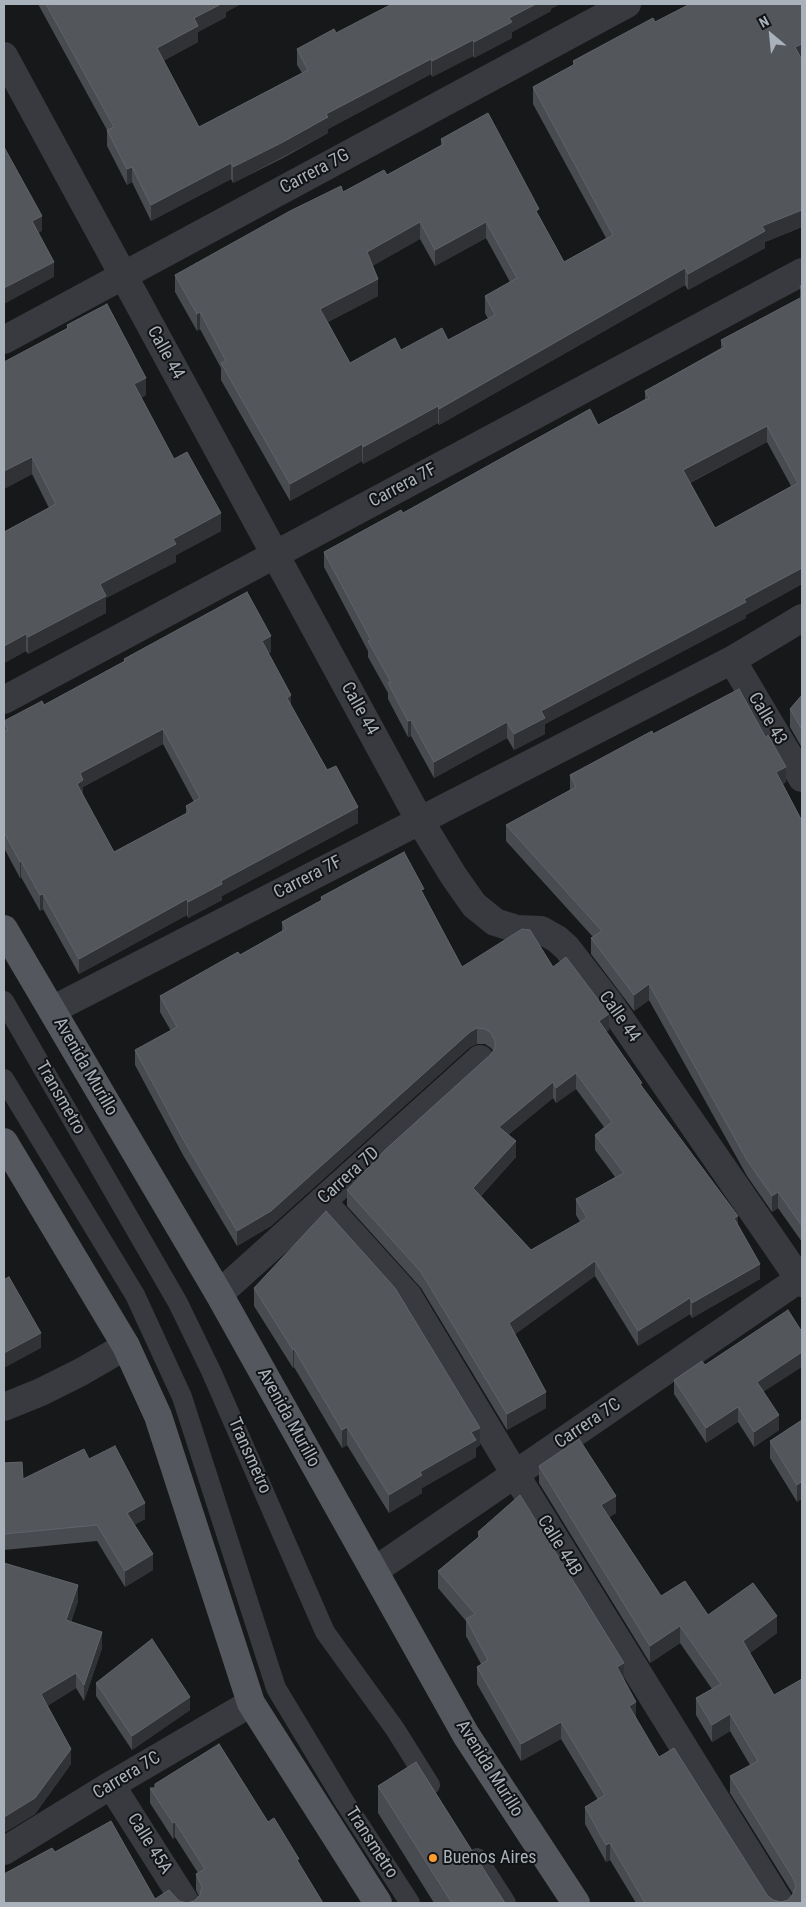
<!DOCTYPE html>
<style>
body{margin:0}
#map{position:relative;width:806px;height:1907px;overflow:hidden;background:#17181a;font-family:"Roboto Condensed",sans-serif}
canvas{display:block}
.frame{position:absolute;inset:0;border:5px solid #a9b1ba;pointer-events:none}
.north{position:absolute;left:746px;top:10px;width:50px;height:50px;-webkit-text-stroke:4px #121315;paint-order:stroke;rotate:332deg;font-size:14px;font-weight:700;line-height:20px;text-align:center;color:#a9b1ba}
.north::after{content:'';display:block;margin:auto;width:18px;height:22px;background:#a9b1ba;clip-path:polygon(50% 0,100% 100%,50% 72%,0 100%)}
</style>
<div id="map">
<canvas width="806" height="1907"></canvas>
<div class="frame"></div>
<div class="north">N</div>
</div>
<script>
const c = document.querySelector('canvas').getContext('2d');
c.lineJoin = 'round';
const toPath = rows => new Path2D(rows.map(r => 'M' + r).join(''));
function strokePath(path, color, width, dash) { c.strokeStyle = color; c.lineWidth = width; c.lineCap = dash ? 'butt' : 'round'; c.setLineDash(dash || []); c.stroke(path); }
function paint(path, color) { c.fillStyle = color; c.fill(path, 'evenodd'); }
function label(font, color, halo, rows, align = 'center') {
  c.font = font + ' "Roboto Condensed",sans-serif'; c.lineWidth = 4; c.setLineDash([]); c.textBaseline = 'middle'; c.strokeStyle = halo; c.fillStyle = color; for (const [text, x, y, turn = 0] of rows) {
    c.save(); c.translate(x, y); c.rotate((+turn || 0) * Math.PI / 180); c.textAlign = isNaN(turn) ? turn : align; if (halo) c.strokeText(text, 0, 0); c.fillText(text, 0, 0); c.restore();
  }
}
strokePath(toPath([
 [4,1001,178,1303,211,1371,325,1632,395,1729,430,1785],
 [4,1079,135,1295,182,1397,276,1688,344,1801,410,1903],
 [477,1858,506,1903]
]), '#383a3f', 20);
strokePath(toPath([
 [4,56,420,821,453,875,474,905,495,922,517,929,541,930,557,939,567,948,608,1001,802,1283],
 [4,340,627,4],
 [732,660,802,778],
 [4,700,802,272],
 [52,1010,732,660,802,618],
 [322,1201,408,1296,515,1474,780,1903],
 [219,1294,480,1059],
 [4,1407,41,1392,81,1372,126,1346],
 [374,1571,802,1277],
 [111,1785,186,1903],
 [4,1851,111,1785,251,1703]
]), '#383a3f', 28);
strokePath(toPath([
 [4,929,219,1294,466,1735,576,1903],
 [4,1142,126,1346,158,1416,251,1703,378,1903]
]), '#54585e', 28);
paint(toPath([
 [38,4,241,4,226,12,226,17,198,32,198,42,163,61,199,127,302,73,297,65,297,49,336,33,551,9,551,11,512,32,512,38,474,58,473,56,432,77,431,74,328,129,328,133,283,158,233,183,231,179,151,221,132,182,127,185,107,146,107,130],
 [802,4,802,227,765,242,765,248,688,290,685,285,439,425,438,423,363,464,362,461,290,501,221,380,221,368,200,329,197,331,175,292,175,275,343,192,387,175,441,145,441,139,539,216,564,262,606,238,533,104,533,87,573,65,573,61,655,22],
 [486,238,510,282,485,296,485,313,488,319,448,340,401,350,350,363,328,322,378,296,372,266,420,239,435,266],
 [802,285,802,584,746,615,746,618,708,638,545,724,545,734,514,750,507,738,434,778,411,736,408,737,388,699,388,693,368,657,368,651,324,567,324,552,403,513,598,425,645,399,645,391,721,348,721,340,800,299,800,286],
 [767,442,791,486,715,528,690,483],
 [67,325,146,395,141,398,174,459,221,531,176,555,176,562,106,598,106,613,28,654,26,651,4,663,4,532,49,508,32,474,4,489,67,328],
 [271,652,268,653,291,706,358,823,222,896,222,900,188,918,187,915,79,974,43,909,40,911,21,877,20,878,4,848,4,721,44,705,124,662,124,659],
 [163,744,194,802,186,806,186,814,114,852,83,796,83,787],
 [802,695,802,748,790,727,790,709],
 [653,734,786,782,783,784,802,821,802,1242,778,1208,772,1212,747,1176,649,1000,634,1011,591,954,591,938,593,937,506,841,506,825,570,790,570,775],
 [424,896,462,967,553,967,609,1030,606,1032,642,1087,738,1225,760,1279,692,1318,690,1314,638,1346,595,1276,515,1334,546,1408,507,1430,421,1288,347,1206,347,1190,490,1055,493,1051,491,1048,485,1044,477,1044,470,1047,271,1226,237,1246,183,1155,135,1065,135,1050,171,1031,160,1012,160,996,240,955,282,931,282,922,321,901,321,897],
 [576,1089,604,1127,595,1135,595,1150,615,1177,576,1199,576,1215,580,1222,531,1250,481,1196,516,1157,508,1135,553,1098,556,1103],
 [254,1288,480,1445,476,1448,476,1457,422,1488,422,1493,389,1513,347,1445,342,1448,294,1367,293,1368,254,1306],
 [705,1365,764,1392,779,1430,754,1447,738,1422,706,1443,674,1394,674,1380],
 [802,1420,802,1502,801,1499,797,1502,770,1458,770,1441],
 [89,1459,145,1519,134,1525,153,1570,125,1587,97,1541,4,1550,4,1463,23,1479],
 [539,1466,616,1513,609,1517,661,1596,708,1615,777,1633,750,1653,802,1903,636,1903,610,1860,606,1862,585,1824,585,1807,598,1800,561,1739,521,1761,477,1684,477,1667,481,1664,466,1636,466,1621,438,1588,438,1571,478,1538,478,1532,624,1679,636,1719,659,1757,767,1895,773,1900,781,1902,788,1900,793,1894,730,1793,730,1776,750,1765,730,1731,712,1742,696,1715,696,1698,712,1689,680,1643,650,1663,539,1483],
 [4,1563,78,1601,71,1622,102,1648,84,1701,76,1688,47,1706,71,1764,35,1814,4,1833],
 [96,1683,190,1710,132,1750,96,1696],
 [378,1786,505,1903,434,1903,378,1813],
 [150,1788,268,1822,299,1864,323,1903,4,1903,55,1852,155,1899,187,1903,194,1901,199,1896,196,1890,196,1874,198,1873,175,1837,173,1839,150,1803]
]), '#484b4f');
paint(toPath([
 [221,4,241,4,226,12,226,17,198,32,198,42,157,64,157,48,194,18],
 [536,4,561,4,551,9,551,11,512,32,512,38,474,58,474,42,509,18],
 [473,40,473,56,432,77,432,61],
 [802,44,802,61,795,47],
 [431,59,431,74,328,129,328,133,233,183,233,167,326,114],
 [231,163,231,179,151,221,151,205],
 [132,167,132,182,127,185,127,169],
 [802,210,802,227,765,242,765,248,688,290,688,274,762,226],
 [42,216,42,231,32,237,32,221],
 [420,222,420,239,367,269,367,252],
 [486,222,486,238,435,266,435,250],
 [54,262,54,277,4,304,4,288],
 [685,268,685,285,439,425,439,409],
 [378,279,378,296,320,326,320,309],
 [200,312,200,329,197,331,197,314],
 [146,378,146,395,134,402,134,384],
 [438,406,438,423,363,464,363,447],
 [767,426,767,442,683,486,683,470],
 [362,444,362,461,290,501,290,484],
 [32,457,32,474,4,489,4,471],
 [221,513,221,531,176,555,176,562,106,598,106,613,28,654,28,637,100,584,173,539],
 [802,568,802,584,746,615,746,618,708,638,545,724,545,734,514,750,514,734,541,711],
 [26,634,26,651,4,663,4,646],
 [271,636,271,652,262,657,262,641],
 [291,695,291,711,287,698],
 [411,720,411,736,408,737,408,721],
 [507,722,507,738,434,778,434,762],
 [163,729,163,744,83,787,83,796,77,784,80,773],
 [786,767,786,782,776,788,776,772],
 [358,807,358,823,222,896,222,900,188,918,188,902,221,881],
 [21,861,21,877,20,878,20,862],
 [43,894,43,909,40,911,40,895],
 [187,899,187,915,79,974,79,959],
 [649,984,649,1000,634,1011,634,995],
 [609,1014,609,1030,599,1037,599,1021],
 [477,1028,477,1044,470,1047,271,1226,237,1246,237,1231,470,1032],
 [576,1073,576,1089,556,1103,556,1088],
 [553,1082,553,1098,499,1142,499,1127],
 [516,1141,516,1157,473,1204,473,1188],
 [778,1192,778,1208,772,1212,772,1196],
 [738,1216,738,1231,734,1218],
 [595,1261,595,1276,509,1339,509,1323],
 [760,1264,760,1279,692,1318,692,1303],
 [690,1298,690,1314,638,1346,638,1331],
 [41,1333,41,1348,4,1368,4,1353],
 [294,1349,294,1367,293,1368,293,1350],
 [802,1352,802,1367,757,1396,757,1382],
 [546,1392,546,1408,507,1430,507,1414],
 [738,1407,738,1422,706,1443,706,1428],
 [779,1415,779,1430,754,1447,754,1432],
 [347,1427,347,1445,342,1448,342,1430],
 [480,1428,480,1445,476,1448,476,1457,422,1488,422,1493,389,1513,389,1495,471,1432],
 [801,1482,801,1499,797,1502,797,1485],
 [616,1496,616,1513,601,1522,601,1505],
 [145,1503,145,1519,127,1529,127,1513],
 [153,1554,153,1570,125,1587,125,1571],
 [78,1585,78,1601,66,1636,66,1620],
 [777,1616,777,1633,743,1658,743,1641],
 [680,1626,680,1643,650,1663,650,1646],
 [102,1632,102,1648,84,1701,84,1685],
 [624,1663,624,1680,617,1667],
 [76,1673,76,1688,41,1710,41,1694],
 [190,1697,190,1710,132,1750,132,1736],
 [636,1702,636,1719,629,1706],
 [730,1714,730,1731,712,1742,712,1725],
 [561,1722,561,1739,521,1761,521,1744],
 [71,1749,71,1764,35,1814,4,1833,4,1817],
 [175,1822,175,1837,173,1839,173,1823],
 [610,1843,610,1860,606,1862,606,1845]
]), '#303235');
const building = toPath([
 [46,4,221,4,194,18,198,26,157,48,199,127,308,70,297,49,334,29,336,33,392,4,536,4,509,18,512,22,474,42,473,40,432,61,431,59,326,114,328,117,283,142,233,167,231,163,151,205,132,167,127,169,107,130,114,127,46,4],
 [690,4,802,4,802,44,795,47,802,60,802,210,762,226,765,231,688,274,685,268,439,409,438,406,363,447,362,444,290,484,221,363,226,361,200,312,197,314,175,275,290,211,341,186,343,192,384,170,387,175,444,144,441,139,488,113,539,209,536,211,564,262,613,235,533,87,575,64,573,61,653,18,655,22,690,4],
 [420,222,435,250,486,222,517,278,485,296,495,315,448,340,442,328,401,350,395,338,350,363,320,309,378,279,367,252,420,222],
 [4,147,42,216,32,221,54,262,4,288,4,147],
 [802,285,802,291,800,286,802,285],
 [802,297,802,568,744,599,746,602,708,622,541,711,545,718,514,734,507,722,434,762,411,720,408,721,388,683,391,682,368,641,371,640,324,552,401,510,403,513,590,409,598,425,649,398,645,391,725,347,721,340,802,297],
 [767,426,798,483,715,528,683,470,767,426],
 [107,304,146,378,134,384,174,459,187,452,221,513,173,539,176,544,100,584,106,596,28,637,26,634,4,646,4,532,56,504,32,457,4,471,4,362,68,328,67,325,107,304],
 [247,592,271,636,262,641,291,695,287,698,327,770,336,766,358,807,221,881,222,884,188,902,187,899,79,959,43,894,40,895,21,861,20,862,4,832,4,732,8,730,4,721,42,701,44,705,125,661,124,659,247,592],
 [163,729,200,798,186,806,189,812,114,852,77,784,83,780,80,773,163,729],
 [739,689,766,738,768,735,786,767,776,772,802,821,802,1226,778,1192,772,1196,747,1160,649,984,634,995,591,938,602,931,506,825,576,787,570,775,652,731,653,734,739,689],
 [802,695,802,730,790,709,802,695],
 [404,852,424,889,421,890,462,967,522,929,530,930,553,967,566,957,609,1014,599,1021,642,1083,640,1084,738,1216,734,1218,760,1264,692,1303,690,1298,638,1331,595,1261,509,1323,546,1392,507,1414,421,1272,347,1190,385,1150,490,1055,495,1049,495,1041,491,1033,485,1029,477,1028,470,1032,271,1211,237,1231,183,1139,135,1050,177,1027,160,996,238,952,240,955,286,929,282,922,322,900,321,897,404,852],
 [576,1073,612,1122,595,1135,624,1173,576,1199,587,1218,531,1250,473,1188,516,1141,499,1127,553,1082,556,1088,576,1073],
 [326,1211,395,1288,480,1428,471,1432,476,1440,420,1472,422,1475,389,1495,347,1427,342,1430,294,1349,293,1350,254,1288,326,1211],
 [9,1277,41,1333,4,1353,4,1278,5,1279,9,1277],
 [788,1310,802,1332,802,1352,757,1382,779,1415,754,1432,738,1407,706,1428,674,1380,702,1361,705,1365,788,1310],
 [802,1420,802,1485,801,1482,797,1485,770,1441,802,1420],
 [579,1439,616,1496,601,1505,661,1596,685,1581,708,1615,753,1583,777,1616,743,1641,774,1695,802,1679,802,1903,645,1903,610,1843,606,1845,585,1807,605,1795,561,1722,521,1744,477,1667,488,1660,466,1619,475,1614,438,1571,480,1536,478,1532,520,1495,624,1663,617,1667,636,1702,629,1706,659,1757,674,1748,767,1895,773,1900,781,1902,788,1900,793,1894,796,1886,793,1878,730,1776,758,1761,730,1714,712,1725,696,1698,721,1684,680,1626,650,1646,539,1466,579,1439],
 [115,1446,145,1503,127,1513,153,1554,125,1571,97,1525,4,1534,4,1463,22,1462,23,1479,84,1449,89,1459,115,1446],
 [4,1563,78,1585,66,1620,102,1632,84,1685,76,1673,41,1694,71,1749,35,1798,4,1817,4,1563],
 [152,1639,190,1697,132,1736,96,1683,152,1639],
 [219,1744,268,1822,274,1818,299,1859,297,1860,323,1903,4,1903,4,1874,52,1848,55,1852,111,1821,155,1899,169,1890,179,1901,187,1903,194,1901,200,1895,202,1887,196,1874,205,1869,175,1822,173,1823,150,1788,155,1788,155,1784,219,1744],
 [416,1762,505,1903,452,1903,378,1786,416,1762]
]);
paint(building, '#53565b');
strokePath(building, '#60646a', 1);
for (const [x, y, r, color] of [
 [433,1858,5,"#fd9b2c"]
]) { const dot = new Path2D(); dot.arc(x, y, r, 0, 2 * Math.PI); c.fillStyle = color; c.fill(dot); strokePath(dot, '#121315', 2); }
label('18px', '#a9b1ba', '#121315', [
 ["Carrera 7G",315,172,-28],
 ["Calle 44",165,353,61],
 ["Carrera 7F",403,486,-28],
 ["Calle 44",359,709,61],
 ["Calle 43",767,719,59],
 ["Carrera 7F",308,878,-27],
 ["Calle 44",619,1017,55],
 ["Avenida Murillo",85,1067,60],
 ["Transmetro",60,1098,60],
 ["Carrera 7D",349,1176,-42],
 ["Avenida Murillo",288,1418,61],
 ["Carrera 7C",588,1424,-34],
 ["Transmetro",249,1456,66],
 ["Calle 44B",559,1546,58],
 ["Avenida Murillo",489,1769,58],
 ["Carrera 7C",127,1776,-31],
 ["Transmetro",371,1843,57],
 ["Calle 45A",149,1844,58]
]);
label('18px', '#a9b1ba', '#121315', [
 ["Buenos Aires",443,1858]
], 'left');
</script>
